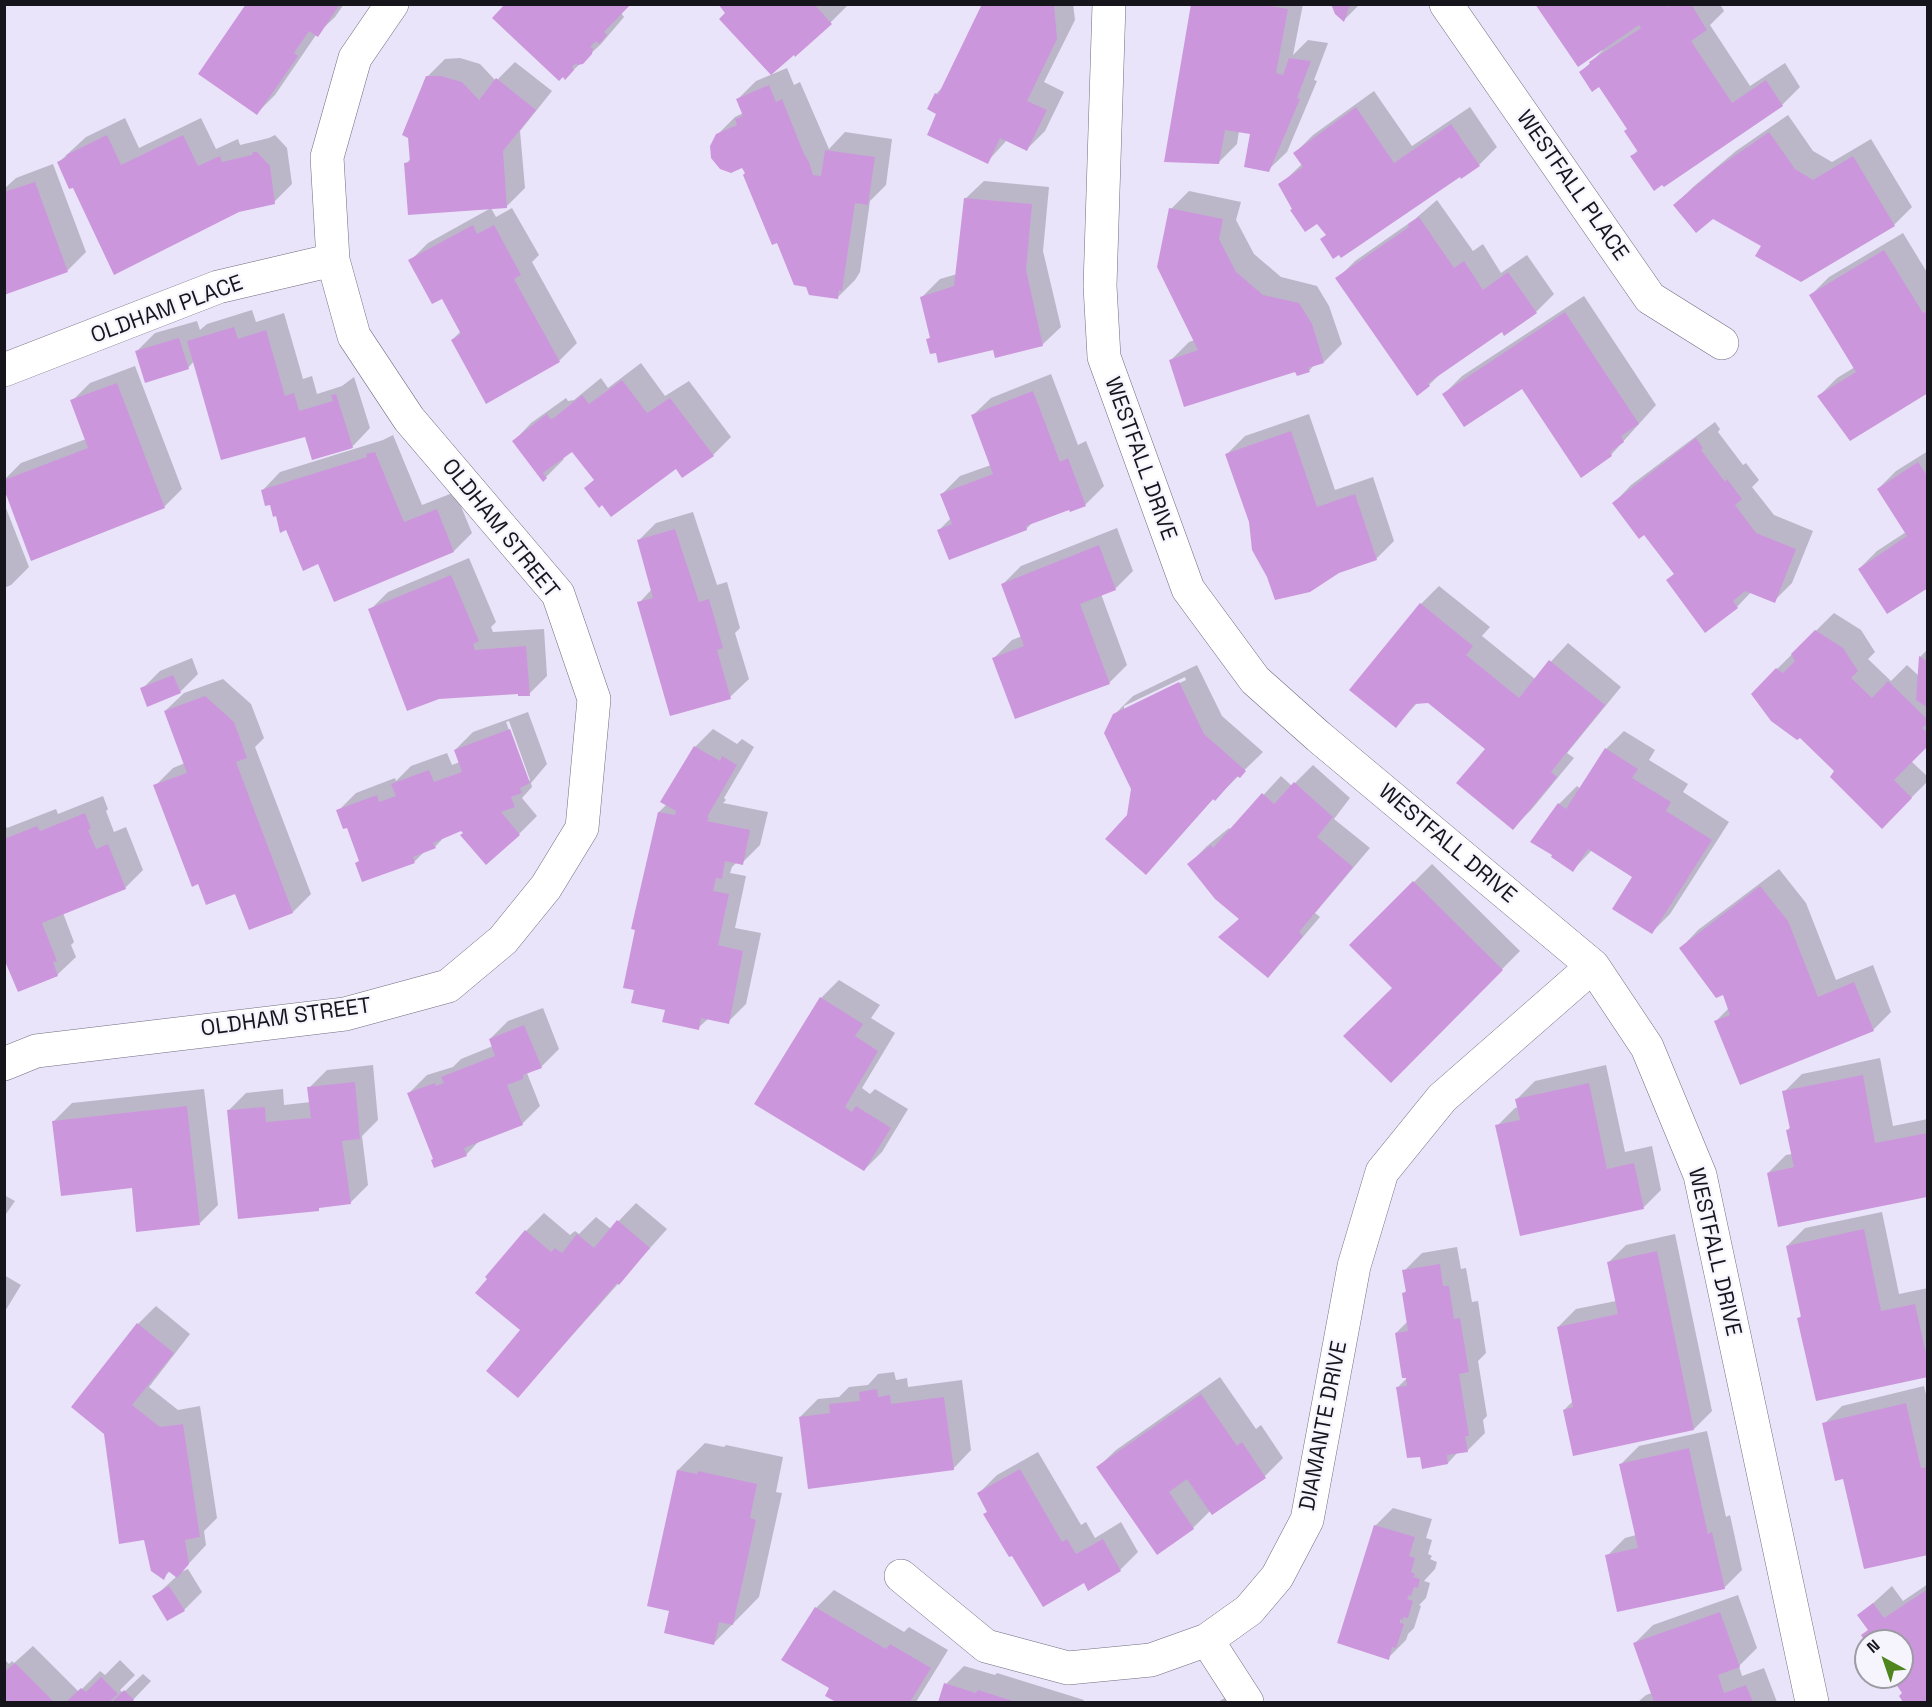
<!DOCTYPE html>
<style>
body{margin:0}
#map{position:relative;width:1932px;height:1707px;overflow:hidden;background:#eae4fa;font-family:"Space Grotesk",sans-serif}
canvas{display:block}
.frame{position:absolute;inset:0;border:6px solid #17151c;pointer-events:none}
.north{position:absolute;left:1854px;top:1629px;width:60px;height:60px;box-sizing:border-box;background:#f6f4fd;border:2px solid #9d9ba3;border-radius:50%;rotate:320deg;font-size:16px;font-weight:700;line-height:24px;text-align:center;color:#17151c}
.north::after{content:'';display:block;margin:auto;width:21px;height:27px;background:#4f851d;clip-path:polygon(50% 0,100% 100%,50% 72%,0 100%)}
</style>
<div id="map">
<canvas width="1932" height="1707"></canvas>
<div class="frame"></div>
<div class="north">N</div>
</div>
<script>
const c = document.querySelector('canvas').getContext('2d');
c.lineJoin = 'round';
function paint(path, color) { c.fillStyle = color; c.fill(path, 'evenodd'); }
const toPath = rows => new Path2D(rows.map(r => 'M' + r).join(''));
function strokePath(path, color, width, dash) { c.strokeStyle = color; c.lineWidth = width; c.lineCap = dash ? 'butt' : 'round'; c.setLineDash(dash || []); c.stroke(path); }
function label(font, color, halo, rows, align = 'center') {
  c.font = font + ' "Space Grotesk",sans-serif'; c.lineWidth = 4.5; c.setLineDash([]); c.textBaseline = 'middle'; c.strokeStyle = halo; c.fillStyle = color; for (const [text, x, y, turn = 0] of rows) {
    c.save(); c.translate(x, y); c.rotate((+turn || 0) * Math.PI / 180); c.textAlign = isNaN(turn) ? turn : align; if (halo) c.strokeText(text, 0, 0); c.fillText(text, 0, 0); c.restore();
  }
}
paint(toPath([
 [248,4,344,4,335,17,316,35,275,95,257,113],
 [507,4,621,13,624,17,601,44,565,78],
 [720,4,848,5,830,23,727,13],
 [983,4,1073,4,1075,20,1044,82,1064,92,1045,131,1027,149,1007,140,987,162,938,113,936,94,943,87],
 [1193,4,1303,4,1293,55,1308,40,1328,43,1314,80,1317,81,1287,152,1268,170,1252,133,1239,131,1237,144,1218,163],
 [1332,4,1360,4,1344,20],
 [1537,4,1720,4,1724,11,1710,25,1750,86,1785,63,1800,87,1782,105,1663,183,1632,156,1638,150,1629,129,1599,85,1581,72,1603,50],
 [460,58,480,64,496,81,515,62,552,91,520,131,525,188,507,206,406,164,411,158,427,77,445,59],
 [787,68,794,85,800,82,829,149,845,132,892,139,886,185,870,201,860,272,855,280,837,298,777,241,746,173,717,135,735,117,743,113,738,99,756,81],
 [1374,91,1412,146,1470,107,1497,147,1479,165,1460,175,1327,234,1318,222,1293,209,1280,185,1303,163,1295,153,1313,135],
 [1788,115,1813,151,1832,162,1871,139,1912,207,1894,225,1763,246,1713,217,1675,205,1693,187,1736,151],
 [125,118,139,148,201,118,216,149,238,139,240,145,269,138,275,135,287,148,292,184,274,202,74,186,59,162,86,137],
 [53,164,86,252,68,270,4,294,4,189,16,178],
 [984,181,1049,187,1043,251,1061,327,1042,345,937,351,928,340,931,336,922,297,940,279,957,274,965,199],
 [1189,191,1241,202,1236,220,1254,254,1281,277,1317,286,1329,306,1342,344,1324,362,1315,364,1309,371,1171,360,1189,342,1195,340,1171,209],
 [1437,200,1473,251,1483,244,1501,273,1527,255,1554,294,1536,312,1502,330,1444,370,1429,385,1337,279,1355,261,1415,219],
 [491,208,496,217,512,208,539,255,532,262,577,343,559,361,452,340,461,331,442,297,410,261,428,243],
 [1903,233,1928,274,1928,392,1819,396,1837,378,1855,367,1811,295,1829,277],
 [1584,296,1656,405,1611,455,1522,387,1444,394,1462,376],
 [252,310,256,322,284,313,303,379,312,376,317,394,342,386,354,377,370,428,352,447,306,435,194,361,188,368,137,351,155,333,197,321,200,330,207,324],
 [641,363,665,396,689,381,731,437,713,455,677,467,586,488,595,479,572,450,562,457,564,459,546,477,514,441,531,423,566,398,568,401,574,400,601,378,608,388],
 [135,366,182,489,164,507,4,485,4,480,21,463,86,439,72,401,90,383],
 [1051,374,1078,445,1086,441,1104,486,1086,504,1070,510,1070,508,1033,522,1026,529,939,530,951,518,942,494,960,476,991,465,972,416,991,398],
 [1309,414,1335,490,1373,477,1394,541,1376,559,1338,572,1250,521,1227,454,1245,436],
 [1715,422,1720,429,1718,432,1743,465,1746,463,1759,480,1752,487,1774,515,1813,531,1792,583,1774,601,1751,592,1737,607,1668,580,1675,573,1645,533,1614,503,1631,485],
 [393,435,422,505,455,492,472,533,454,551,334,600,319,562,287,528,262,491,280,472,383,440],
 [1928,451,1928,586,1859,569,1877,551,1906,532,1878,489,1896,471],
 [4,503,29,567,11,585,4,588],
 [693,512,717,585,727,582,740,628,735,633,749,679,730,697,639,603,652,589,638,541,656,523],
 [1117,528,1133,571,1115,589,1101,594,1127,665,1109,683,994,658,1012,640,1022,636,1003,584,1021,566],
 [469,558,496,622,491,627,493,632,544,629,547,676,529,694,370,610,388,592],
 [1439,586,1490,627,1482,636,1535,679,1568,643,1621,687,1567,753,1574,758,1531,810,1513,828,1487,749,1429,701,1418,702,1396,726,1351,689,1421,604],
 [1834,613,1861,630,1875,652,1868,659,1891,681,1907,665,1919,676,1920,657,1928,649,1928,744,1911,761,1928,777,1928,781,1882,827,1836,771,1777,669],
 [192,658,198,674,180,692,142,689,160,671],
 [1197,665,1222,716,1263,752,1215,799,1214,798,1146,873,1128,815,1133,789,1114,715,1133,696],
 [1185,677,1186,680,1124,710,1124,706],
 [223,679,251,704,264,738,255,747,311,894,293,912,250,928,235,892,155,786,173,768,185,763,165,711,184,693],
 [528,712,547,764,531,783,532,787,522,798,537,816,519,834,465,833,461,829,446,835,435,847,425,851,415,861,363,880,360,860,347,826,338,811,356,793,395,778,396,781,411,766,447,753,452,765,460,762,455,750,473,732],
 [509,721,530,780,528,782,506,722],
 [713,729,737,744,742,739,754,747,724,798,726,800,723,803,768,812,760,845,742,863,737,862,732,867,730,873,746,876,735,928,761,933,746,1004,728,1022,709,1018,698,1028,667,1009,659,812,667,804,695,747],
 [1624,731,1655,750,1649,760,1688,784,1683,792,1729,822,1670,914,1652,932,1634,876,1592,850,1573,870,1559,804,1577,786,1581,789,1606,749],
 [1313,765,1350,798,1334,819,1370,848,1315,913,1320,917,1285,958,1267,976,1221,937,1240,918,1189,864,1207,846,1229,828,1231,830,1281,776,1292,786],
 [103,796,108,809,106,811,114,832,126,827,143,870,125,888,63,913,74,942,71,945,76,957,57,975,4,954,4,823,7,828,56,809,58,814],
 [1432,864,1520,951,1391,1081,1394,988,1351,945],
 [1779,869,1806,903,1836,980,1873,965,1891,1012,1873,1030,1716,1021,1729,1008,1724,993,1681,948,1698,930],
 [839,980,880,1005,871,1018,895,1033,862,1088,870,1094,875,1089,908,1109,882,1152,864,1170,757,1104,821,998],
 [543,1008,559,1049,541,1067,527,1073,540,1106,522,1124,480,1140,466,1155,434,1159,409,1093,427,1075,453,1067,461,1059,493,1046,490,1039,508,1021],
 [1880,1058,1893,1126,1928,1119,1928,1194,1768,1173,1786,1155,1792,1154,1788,1130,1791,1126,1784,1092,1802,1074],
 [373,1065,378,1120,362,1136,368,1185,350,1203,322,1206,318,1209,228,1111,246,1093,283,1089,284,1105,311,1102,309,1088,327,1070],
 [1606,1065,1625,1152,1652,1146,1661,1190,1643,1208,1497,1126,1515,1108,1519,1107,1517,1099,1535,1081],
 [204,1089,218,1205,200,1223,54,1121,72,1103],
 [4,1195,15,1201,4,1217],
 [636,1203,667,1229,518,1396,522,1330,477,1292,526,1231,544,1213,570,1235,575,1231,579,1234,596,1217,611,1229],
 [1882,1212,1899,1294,1928,1288,1928,1376,1799,1318,1802,1315,1787,1246,1805,1228],
 [1675,1234,1712,1411,1694,1429,1564,1410,1573,1401,1558,1327,1576,1309,1616,1301,1608,1263,1626,1245],
 [1457,1247,1461,1269,1466,1268,1472,1302,1478,1301,1486,1353,1478,1361,1487,1416,1483,1420,1485,1433,1467,1451,1458,1452,1448,1463,1397,1388,1409,1376,1396,1333,1408,1321,1404,1293,1407,1290,1404,1271,1422,1253],
 [4,1275,21,1285,4,1313],
 [156,1306,190,1334,149,1387,178,1410,200,1406,217,1518,204,1531,206,1545,181,1572,188,1569,202,1592,184,1610,154,1597,177,1576,170,1571,163,1578,145,1538,120,1543,138,1324],
 [894,1372,896,1380,907,1378,908,1387,962,1380,971,1450,953,1469,800,1417,818,1399,839,1397,849,1387,868,1385,878,1374],
 [1220,1377,1256,1429,1261,1425,1283,1458,1265,1476,1212,1513,1211,1510,1193,1528,1098,1467,1116,1450],
 [1924,1386,1928,1403,1928,1553,1844,1477,1824,1424,1842,1406],
 [1707,1431,1726,1517,1730,1515,1742,1570,1724,1588,1607,1556,1625,1538,1636,1535,1621,1464,1639,1446],
 [705,1443,724,1447,726,1445,783,1457,776,1492,782,1493,759,1597,714,1643,678,1470],
 [1038,1452,1081,1525,1086,1522,1095,1538,1121,1522,1138,1552,1120,1570,1084,1581,988,1511,979,1493,997,1475],
 [1393,1508,1432,1519,1426,1538,1432,1540,1428,1554,1432,1556,1430,1559,1437,1562,1435,1569,1424,1581,1430,1583,1426,1598,1419,1605,1421,1606,1414,1628,1408,1634,1406,1640,1388,1658,1375,1526],
 [1928,1584,1928,1702,1905,1702,1901,1696,1904,1693,1893,1677,1902,1677,1902,1641,1867,1641,1863,1635,1869,1629,1859,1616,1892,1586,1903,1601],
 [834,1590,904,1632,909,1627,948,1650,916,1702,839,1702,827,1695,831,1688,816,1608],
 [1738,1595,1757,1648,1739,1666,1742,1676,1764,1668,1777,1702,1638,1702,1646,1695,1652,1693,1635,1643,1653,1625],
 [33,1646,79,1692,100,1671,105,1675,120,1660,135,1675,120,1690,123,1693,143,1674,151,1681,131,1702,4,1702,4,1659,9,1664,12,1661,14,1663],
 [964,1666,995,1675,997,1673,1084,1700,1083,1702,940,1702,946,1684],
 [1230,1695,1235,1702,1218,1702]
]), '#0003');
paint(toPath([
 [246,4,340,4,318,37,309,31,294,53,298,56,257,115,198,74],
 [505,4,631,4,604,32,607,35,599,44,596,41,590,47,593,48,592,54,583,64,577,65,576,63,572,67,574,70,565,80,563,77,559,81,492,18],
 [718,4,814,4,832,24,795,57,794,55,771,75,719,19,725,13],
 [982,4,1054,4,1057,39,1027,101,1047,110,1027,151,1000,138,988,164,927,135,936,114,927,109,935,93,938,95],
 [1191,4,1259,4,1288,9,1276,73,1283,75,1289,58,1311,61,1297,98,1300,99,1269,172,1244,167,1250,134,1225,130,1219,164,1164,162],
 [1331,4,1350,4,1344,22,1335,14],
 [1535,4,1669,4,1665,9,1671,4,1691,4,1707,30,1691,41,1732,103,1766,80,1783,106,1664,187,1662,185,1654,191,1630,156,1638,152,1624,131,1627,129,1599,87,1592,92,1579,72,1590,64,1589,62,1641,28,1639,25,1578,67],
 [426,76,441,76,462,82,479,100,496,78,536,110,503,151,507,208,408,215,404,163,410,162,408,138,402,135],
 [769,85,776,102,782,99,804,154,809,162,813,175,821,176,825,150,875,157,868,205,855,203,842,291,839,290,838,299,809,295,806,287,794,285,777,243,772,245,743,175,745,173,742,168,731,173,720,169,711,158,710,146,716,134,737,125,735,119,743,116,736,99],
 [1356,107,1394,163,1451,124,1480,166,1461,179,1460,177,1341,258,1339,255,1333,259,1320,239,1326,235,1317,224,1305,232,1290,210,1292,209,1278,184,1303,167,1293,153],
 [1769,132,1795,169,1813,180,1853,156,1895,226,1801,282,1755,256,1761,246,1713,219,1696,233,1673,205,1717,168],
 [107,135,121,165,183,135,198,166,220,156,222,162,252,155,253,152,257,152,270,166,275,204,239,212,114,275,73,188,69,189,57,162,67,157,66,155],
 [35,182,68,272,4,295,4,192],
 [964,198,1032,204,1026,270,1043,346,995,358,993,350,938,363,936,353,930,354,926,339,930,338,920,297,954,286],
 [1169,208,1223,219,1219,239,1236,272,1263,295,1299,303,1312,324,1324,363,1308,368,1310,372,1297,376,1295,372,1184,407,1169,360,1198,350,1157,267],
 [1419,217,1454,268,1464,261,1483,290,1508,272,1537,313,1504,336,1502,332,1428,383,1430,386,1417,396,1335,278,1409,227,1408,224],
 [473,225,477,234,494,225,521,275,514,279,560,362,486,404,451,340,461,334,442,299,432,304,408,260],
 [1884,250,1923,313,1928,310,1928,393,1850,441,1817,396,1856,372,1809,295],
 [1565,312,1639,424,1621,436,1624,442,1610,452,1612,456,1581,478,1522,389,1464,427,1442,394],
 [234,327,238,339,266,330,285,396,294,393,299,411,333,401,331,395,336,394,353,448,312,460,305,437,221,460,187,341],
 [179,338,189,369,145,383,135,351],
 [622,380,647,413,670,398,714,456,682,478,676,469,611,517,602,505,599,508,584,488,594,480,572,452,543,473,547,478,543,482,512,441,547,414,550,419,554,418,582,395,589,404],
 [117,383,165,508,31,561,4,489,4,480,88,448,70,400],
 [1033,391,1060,462,1068,458,1086,506,1070,512,1069,510,1026,526,1027,530,949,560,937,530,952,524,940,494,993,474,971,415],
 [1291,431,1317,507,1355,494,1377,560,1339,573,1310,592,1275,600,1267,577,1252,550,1249,522,1225,454],
 [1696,438,1703,448,1701,450,1725,482,1727,479,1742,499,1735,505,1756,533,1796,549,1775,603,1745,591,1733,601,1738,608,1705,633,1666,580,1674,574,1644,535,1639,539,1612,503],
 [375,452,404,522,437,509,454,552,334,602,318,564,303,571,286,530,280,533,276,516,273,517,270,505,265,506,261,490,367,457,366,454],
 [1918,462,1928,477,1928,588,1887,614,1858,569,1907,536,1877,489],
 [675,529,699,602,709,599,723,648,717,650,731,699,670,716,637,602,653,598,637,540],
 [1099,545,1116,590,1080,604,1110,684,1015,719,992,658,1024,646,1001,584],
 [451,575,479,641,473,644,475,650,526,646,530,696,518,696,518,694,439,699,407,711,368,609],
 [1420,603,1473,646,1466,655,1519,698,1549,660,1605,705,1551,772,1557,777,1513,830,1456,783,1485,749,1428,703,1415,704,1396,728,1349,690],
 [1815,630,1843,648,1858,671,1851,678,1872,698,1888,681,1928,720,1928,723,1922,728,1928,733,1928,746,1894,780,1912,798,1882,829,1830,777,1834,771,1800,738,1797,740,1771,721,1751,694,1776,668,1783,673,1795,661,1791,654],
 [1919,656,1928,662,1928,708,1916,700],
 [173,675,181,693,147,707,140,688],
 [1179,682,1204,734,1246,771,1240,778,1237,776,1215,801,1213,799,1146,875,1105,839,1127,815,1131,789,1104,733,1113,714],
 [205,696,234,722,247,758,236,762,293,913,249,930,235,894,206,905,198,884,192,887,153,785,187,773,164,711],
 [510,729,530,783,520,788,522,793,511,797,515,807,501,812,520,835,486,865,460,835,463,833,461,831,433,843,436,848,413,857,415,863,362,882,355,863,359,861,347,828,343,829,336,810,377,795,379,802,396,796,391,784,429,770,434,782,462,772,454,750],
 [694,746,720,761,722,756,737,765,707,817,709,818,707,821,750,830,743,865,725,861,722,879,716,878,713,891,729,894,718,945,743,951,729,1024,701,1018,699,1030,662,1022,665,1010,631,1003,634,990,623,988,635,930,631,929,658,812,675,815,676,811,660,802],
 [1605,748,1638,769,1632,778,1671,802,1666,811,1712,840,1652,934,1612,909,1632,877,1588,849,1573,872,1551,857,1552,855,1530,842,1558,803,1566,809],
 [1294,782,1333,817,1317,837,1353,867,1299,932,1303,936,1268,978,1218,937,1239,919,1215,899,1187,864,1211,845,1213,848,1262,793,1274,804],
 [85,813,91,829,88,830,96,849,108,844,126,889,42,923,57,961,53,962,58,976,18,992,4,959,4,839,37,826,40,831],
 [1413,881,1503,970,1391,1083,1343,1036,1392,988,1349,945],
 [1760,886,1788,921,1818,997,1854,982,1874,1031,1740,1085,1714,1021,1730,1015,1723,995,1716,998,1679,948],
 [820,997,863,1024,855,1036,878,1051,845,1107,852,1112,856,1106,891,1128,864,1171,754,1104],
 [524,1025,542,1068,523,1075,523,1079,507,1085,523,1125,464,1148,467,1156,434,1168,431,1160,433,1159,407,1093,435,1083,436,1086,444,1083,441,1077,495,1056,489,1039],
 [1863,1075,1875,1143,1928,1133,1927,1197,1778,1227,1767,1173,1794,1167,1786,1130,1790,1129,1782,1091],
 [355,1082,360,1139,342,1141,351,1204,319,1208,319,1211,238,1219,227,1110,265,1107,266,1122,311,1118,307,1087],
 [1589,1083,1607,1169,1634,1163,1644,1209,1520,1236,1495,1125,1520,1120,1515,1099],
 [187,1106,200,1225,136,1232,132,1188,61,1196,52,1121],
 [617,1220,650,1248,619,1285,617,1283,518,1398,486,1371,520,1330,475,1293,487,1279,485,1277,525,1230,551,1252,555,1248,562,1253,577,1234,594,1248],
 [1864,1229,1881,1311,1915,1304,1928,1363,1928,1377,1816,1401,1797,1318,1801,1317,1786,1246],
 [1657,1251,1694,1430,1573,1456,1563,1410,1573,1407,1557,1327,1618,1314,1607,1262],
 [1440,1264,1443,1286,1449,1286,1454,1319,1460,1318,1469,1372,1459,1374,1469,1436,1465,1436,1468,1452,1447,1455,1448,1464,1422,1469,1420,1457,1407,1458,1396,1387,1407,1386,1406,1378,1402,1378,1395,1333,1408,1331,1402,1293,1406,1292,1402,1270],
 [137,1323,174,1353,132,1405,160,1427,183,1424,200,1537,185,1540,189,1564,177,1578,168,1571,164,1580,151,1571,144,1540,119,1544,104,1434,71,1407],
 [877,1389,878,1397,890,1395,891,1404,944,1397,954,1470,808,1489,799,1417,830,1413,829,1404,860,1401,859,1392],
 [1201,1394,1237,1446,1242,1442,1266,1478,1212,1515,1187,1479,1169,1492,1194,1529,1157,1555,1096,1467],
 [1906,1403,1921,1468,1928,1467,1928,1555,1864,1569,1843,1479,1835,1481,1822,1423],
 [1689,1448,1708,1534,1712,1532,1725,1589,1617,1612,1605,1555,1638,1548,1619,1464],
 [1020,1469,1062,1542,1067,1539,1076,1554,1103,1539,1121,1571,1088,1591,1084,1583,1043,1607,1012,1556,1009,1557,983,1514,987,1512,977,1493],
 [677,1470,697,1474,698,1471,757,1484,750,1518,756,1520,733,1625,719,1622,714,1645,664,1633,669,1611,647,1606],
 [1374,1525,1415,1537,1409,1556,1415,1558,1411,1572,1415,1574,1413,1577,1420,1579,1418,1588,1414,1587,1411,1596,1409,1595,1407,1599,1413,1601,1408,1618,1403,1617,1403,1620,1400,1619,1400,1623,1404,1624,1396,1648,1392,1647,1389,1660,1337,1643],
 [169,1586,185,1611,167,1621,152,1596],
 [1928,1589,1928,1702,1903,1702,1899,1696,1902,1693,1891,1677,1902,1677,1902,1641,1865,1641,1861,1635,1868,1630,1857,1615,1873,1603,1884,1618],
 [815,1607,886,1649,890,1644,931,1668,910,1702,836,1702,825,1696,829,1688,781,1660],
 [1720,1612,1740,1667,1718,1675,1724,1693,1746,1685,1753,1702,1654,1702,1633,1643],
 [15,1663,54,1702,4,1702,4,1672],
 [101,1677,118,1694,109,1702,66,1702,81,1688,86,1692],
 [944,1683,976,1693,978,1690,1016,1702,938,1702],
 [124,1690,134,1700,132,1702,112,1702]
]), '#cc96dc');
const minor = toPath([
 [1109,4,1100,286,1104,357,1188,589,1255,680,1319,737,1593,966,1647,1047,1700,1175,1812,1702],
 [1446,4,1650,298,1722,343],
 [4,370,218,287,333,260],
 [4,1064,36,1051,345,1014,448,986,503,940,546,887,582,828,594,699,558,594,409,419,354,336,333,260,327,157,355,58,392,4],
 [901,1576,986,1646,1068,1668,1151,1660,1207,1640,1249,1610,1277,1577,1307,1520,1354,1266,1382,1172,1442,1098,1593,966],
 [1207,1640,1247,1702]
]);
strokePath(minor, '#716c7f', 34);
strokePath(minor, '#fff', 33);
label('22px', '#17151c', '#f6f4fd', [
 ["WESTFALL PLACE",1572,186,55],
 ["OLDHAM PLACE",167,310,-20],
 ["WESTFALL DRIVE",1140,459,70],
 ["OLDHAM STREET",500,529,51],
 ["WESTFALL DRIVE",1447,844,40],
 ["OLDHAM STREET",286,1018,-8],
 ["WESTFALL DRIVE",1714,1252,77],
 ["DIAMANTE DRIVE",1324,1426,-79]
]);
</script>
